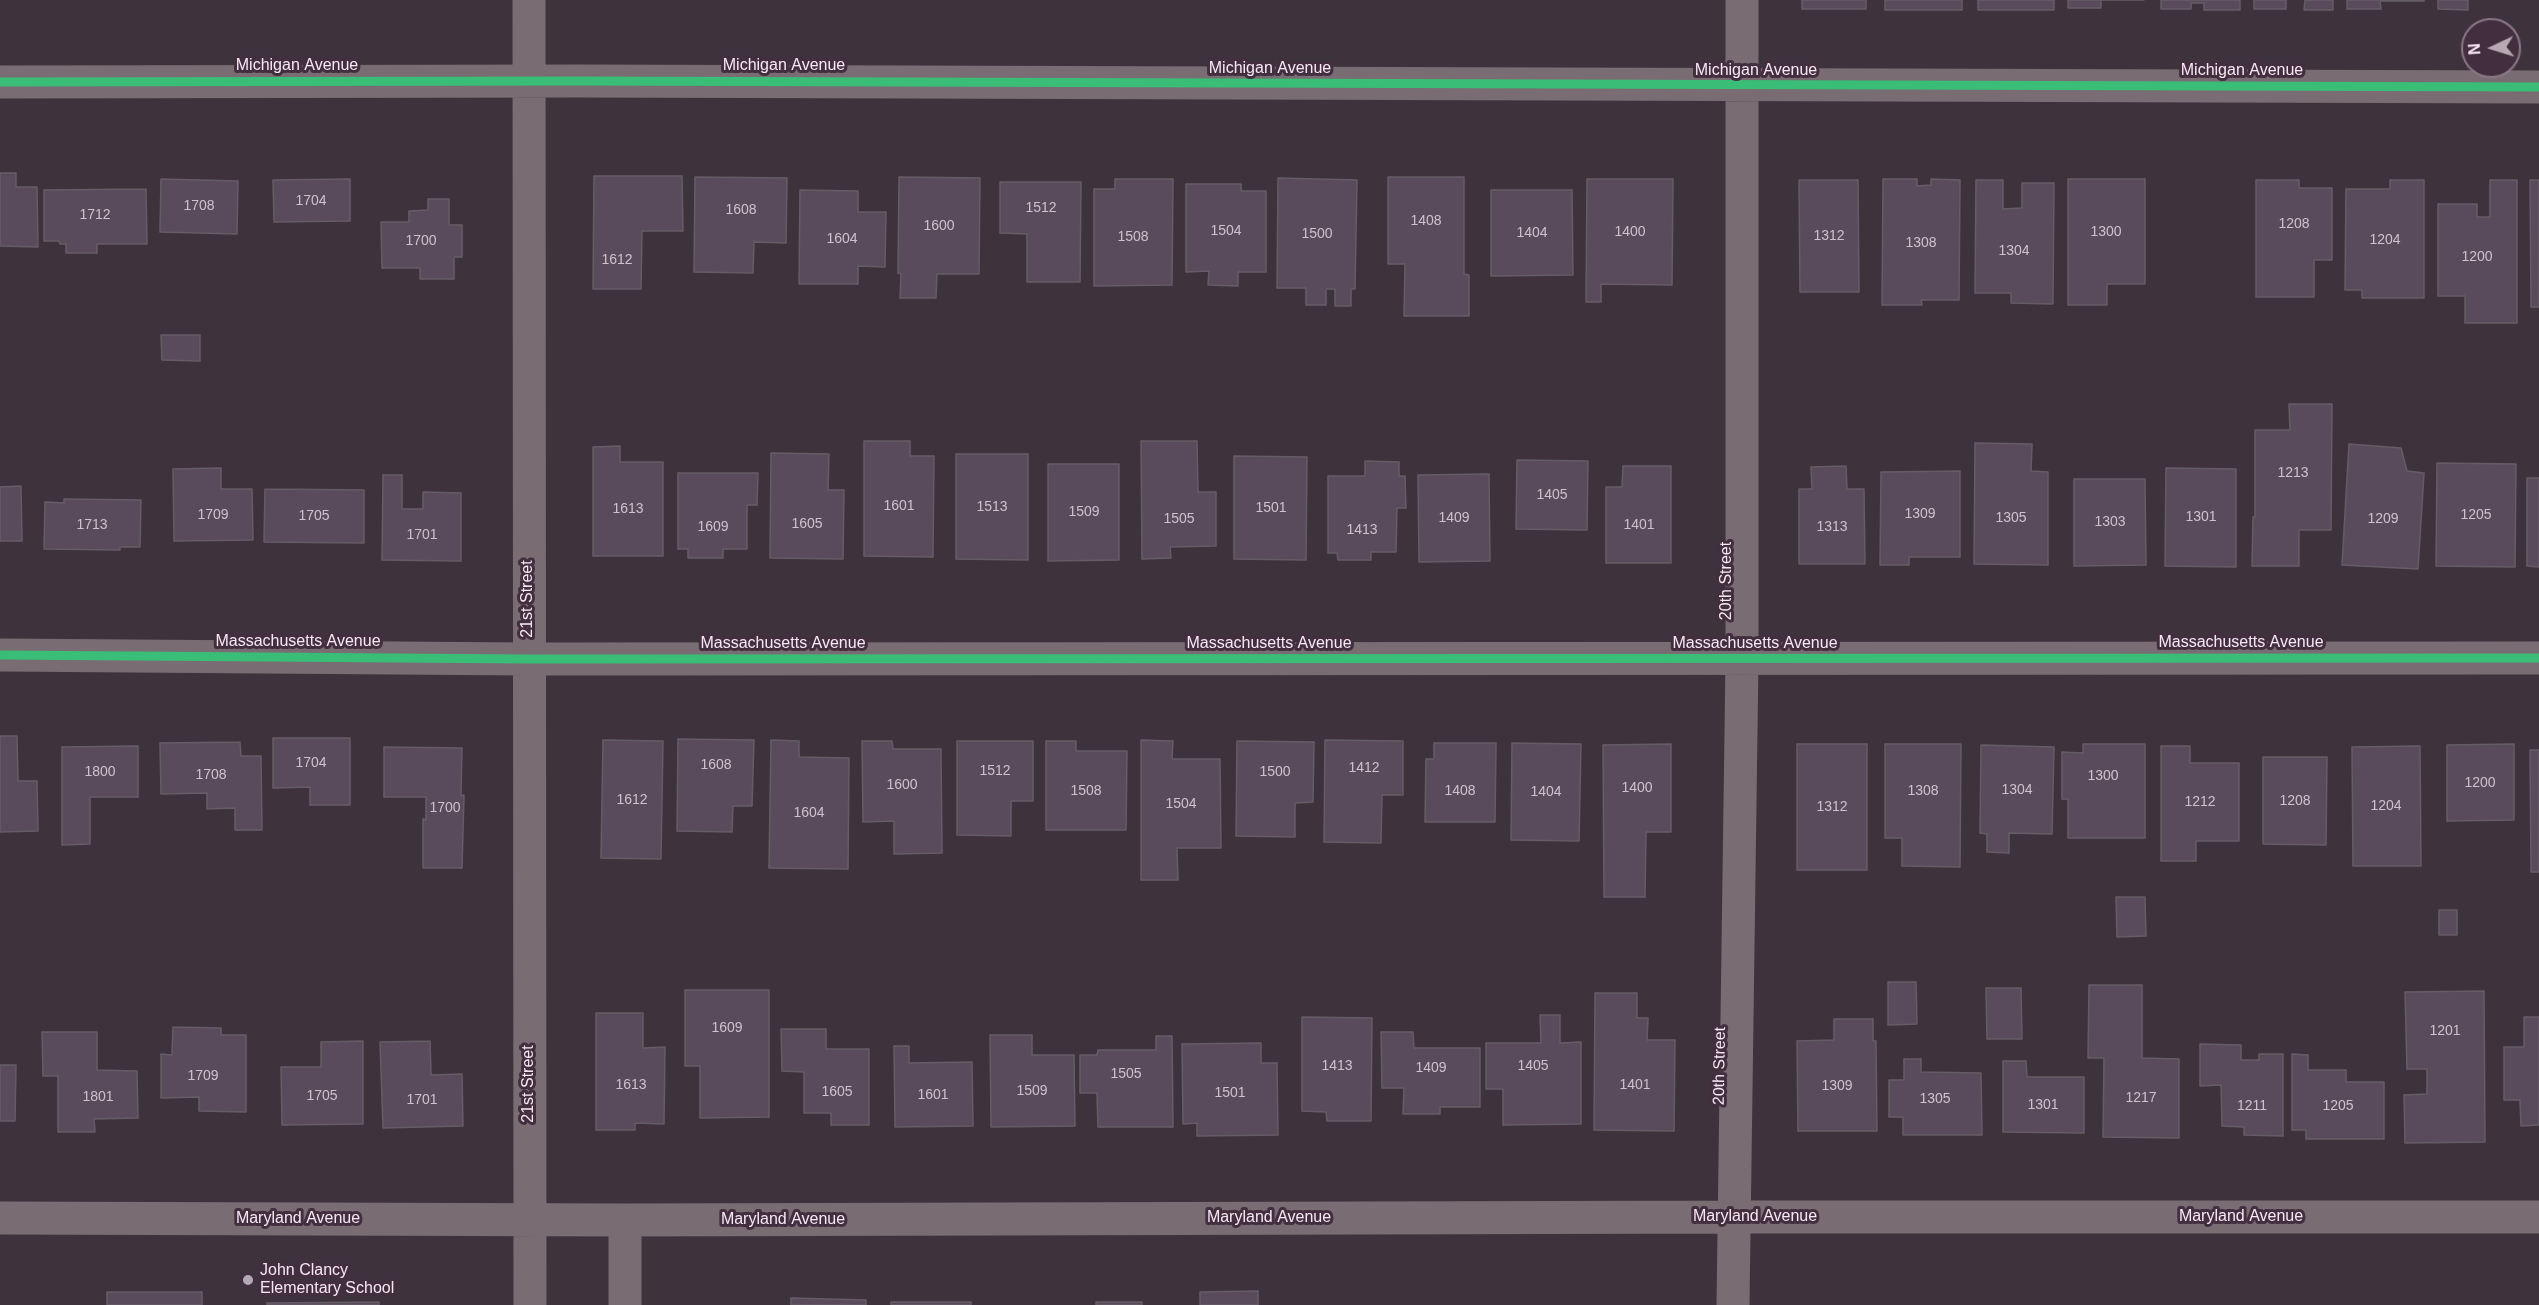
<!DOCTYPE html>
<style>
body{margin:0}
#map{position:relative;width:2539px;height:1305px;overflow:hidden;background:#3e333c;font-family:Helvetica,sans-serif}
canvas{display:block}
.north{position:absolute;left:2461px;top:18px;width:60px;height:60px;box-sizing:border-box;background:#432e3f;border:2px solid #8b7887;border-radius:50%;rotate:266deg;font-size:16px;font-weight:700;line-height:24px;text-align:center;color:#f6e8f3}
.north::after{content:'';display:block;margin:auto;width:21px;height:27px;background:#b6a9b3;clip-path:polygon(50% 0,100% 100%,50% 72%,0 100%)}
</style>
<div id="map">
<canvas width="2539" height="1305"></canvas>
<div class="north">N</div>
</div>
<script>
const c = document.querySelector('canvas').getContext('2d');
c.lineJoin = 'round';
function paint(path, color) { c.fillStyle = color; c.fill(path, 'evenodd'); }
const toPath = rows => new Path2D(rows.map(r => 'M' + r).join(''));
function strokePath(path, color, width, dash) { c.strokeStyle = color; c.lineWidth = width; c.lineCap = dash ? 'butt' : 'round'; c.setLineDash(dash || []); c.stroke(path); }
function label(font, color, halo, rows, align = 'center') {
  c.font = font + ' Helvetica,sans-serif'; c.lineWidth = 6; c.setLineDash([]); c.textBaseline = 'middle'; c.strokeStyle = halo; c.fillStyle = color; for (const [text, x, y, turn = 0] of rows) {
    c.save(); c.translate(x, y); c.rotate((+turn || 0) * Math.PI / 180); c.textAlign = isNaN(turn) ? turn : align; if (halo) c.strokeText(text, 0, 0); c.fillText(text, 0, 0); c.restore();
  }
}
const building = toPath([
 [1802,0,1866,0,1866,9,1802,9,1802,0],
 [1885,0,1962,0,1962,10,1885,10,1885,0],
 [1978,0,2054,0,2054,10,1978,10,1978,0],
 [2068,0,2144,0,2101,0,2101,8,2068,8,2068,0],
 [2161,0,2240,0,2240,10,2204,10,2204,3,2191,3,2191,9,2161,9,2161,0],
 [2254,0,2286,0,2286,9,2254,9,2254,0],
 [2305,0,2333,0,2333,10,2304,10,2305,0],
 [2347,0,2424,0,2424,1,2380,1,2381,9,2347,9,2347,0],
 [2438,0,2468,0,2468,10,2438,9,2438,0],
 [0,173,16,173,16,187,37,187,38,247,0,246,0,173],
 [594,176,682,176,683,231,642,231,641,289,593,289,594,176],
 [695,177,787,178,786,243,754,242,753,273,694,272,695,177],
 [899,177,980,178,979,274,937,274,936,298,900,298,901,274,898,273,899,177],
 [1388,177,1464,177,1464,274,1469,275,1469,316,1404,316,1405,264,1388,264,1388,177],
 [1278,178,1357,180,1355,289,1351,289,1351,306,1335,306,1335,289,1326,289,1326,305,1306,305,1306,288,1277,288,1278,178],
 [161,179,238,181,237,234,160,232,161,179],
 [350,179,350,221,274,222,273,180,350,179],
 [1115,179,1173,179,1172,285,1094,286,1094,189,1115,189,1115,179],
 [1587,179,1673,179,1672,285,1601,284,1601,302,1586,302,1587,179],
 [1883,179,1917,179,1917,186,1931,185,1931,179,1960,180,1959,300,1921,300,1922,305,1882,305,1883,179],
 [2068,179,2145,179,2145,284,2107,284,2107,305,2068,305,2068,179],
 [1799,180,1858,180,1859,292,1800,292,1799,180],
 [1976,180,2003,180,2003,209,2022,208,2022,183,2054,183,2053,304,2011,303,2011,293,1975,293,1976,180],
 [2256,180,2299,180,2299,188,2332,188,2332,260,2314,260,2314,297,2256,297,2256,180],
 [2390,180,2424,180,2424,298,2362,298,2362,290,2345,290,2346,189,2390,189,2390,180],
 [2490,180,2517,180,2517,323,2465,323,2465,296,2438,296,2438,204,2477,204,2477,217,2490,217,2490,180],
 [2530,180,2539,180,2539,307,2531,307,2530,180],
 [1000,182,1081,182,1080,282,1027,282,1027,234,1000,233,1000,182],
 [1186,184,1241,184,1241,191,1266,191,1266,272,1238,272,1238,286,1208,285,1209,271,1186,272,1186,184],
 [146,189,147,244,97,244,97,253,66,253,66,244,60,244,59,241,44,241,44,190,146,189],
 [800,190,858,191,858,212,886,212,885,267,858,266,858,284,799,284,800,190],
 [1491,190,1572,190,1573,275,1491,276,1491,190],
 [428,199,449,199,449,225,462,225,462,257,454,257,454,279,420,279,420,268,382,268,381,222,409,222,409,211,428,210,428,199],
 [161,335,200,335,200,361,162,360,161,335],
 [2289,404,2332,404,2331,530,2299,530,2299,566,2252,566,2253,517,2255,517,2255,430,2290,430,2289,404],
 [864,441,910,441,910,456,934,456,933,557,864,556,864,441],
 [1141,441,1197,441,1198,492,1216,492,1216,546,1170,547,1171,558,1142,559,1141,441],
 [1975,443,2032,444,2031,471,2048,472,2048,565,1974,564,1975,443],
 [2349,444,2401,448,2407,471,2424,473,2418,569,2342,565,2349,444],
 [620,446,620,462,663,462,663,556,593,556,593,447,620,446],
 [771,453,829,454,828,490,844,490,843,559,770,558,771,453],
 [956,454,1028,454,1028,560,956,559,956,454],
 [1234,456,1307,457,1306,560,1234,559,1234,456],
 [1517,460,1588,461,1587,530,1516,529,1517,460],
 [1365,461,1399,462,1399,476,1405,476,1406,508,1397,508,1396,552,1371,552,1371,560,1338,560,1337,553,1328,553,1328,476,1365,476,1365,461],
 [2437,463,2516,464,2515,567,2436,566,2437,463],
 [1048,464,1119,464,1119,560,1048,561,1048,464],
 [1623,466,1671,466,1671,563,1606,563,1606,487,1622,487,1623,466],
 [1846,466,1847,489,1864,489,1865,564,1799,564,1799,489,1812,489,1811,467,1846,466],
 [221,468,221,489,252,489,253,540,174,541,173,469,221,468],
 [2166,468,2236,469,2236,567,2165,566,2166,468],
 [1960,471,1960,557,1909,557,1909,565,1880,565,1881,472,1960,471],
 [678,473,758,473,757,505,747,505,747,549,723,549,723,558,688,558,688,549,678,549,678,473],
 [1489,474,1490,561,1419,562,1418,475,1489,474],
 [383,475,402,475,402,509,423,509,423,492,461,493,461,561,382,560,383,475],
 [2527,478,2539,478,2539,567,2527,566,2527,478],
 [2074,479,2145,479,2146,565,2074,566,2074,479],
 [21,486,22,541,0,541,0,487,21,486],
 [265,489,364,490,364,543,264,542,265,489],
 [64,499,141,500,140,547,120,547,120,550,44,549,45,502,64,503,64,499],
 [0,736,17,736,18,781,37,781,38,831,0,832,0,736],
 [273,738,350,738,350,805,310,805,310,787,273,788,273,738],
 [678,739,754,740,752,806,733,806,732,832,677,831,678,739],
 [603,740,663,741,661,859,601,858,603,740],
 [771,740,799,741,799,757,849,758,848,869,769,868,771,740],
 [1141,740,1173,741,1172,759,1220,759,1221,848,1177,848,1178,880,1141,880,1141,740],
 [1325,740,1403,741,1403,795,1382,795,1381,843,1324,842,1325,740],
 [862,741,892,741,893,749,941,749,942,853,894,854,894,821,863,822,862,741],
 [957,741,1033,741,1033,801,1011,801,1011,836,957,835,957,741],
 [1046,741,1076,741,1076,751,1127,751,1126,830,1046,830,1046,741],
 [1237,741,1314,742,1313,802,1295,803,1295,837,1236,836,1237,741],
 [240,742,241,756,261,756,262,830,235,830,235,808,207,809,207,793,161,794,160,743,240,742],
 [1434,743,1496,743,1495,822,1425,822,1426,759,1434,759,1434,743],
 [1512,743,1581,744,1579,841,1511,840,1512,743],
 [1671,744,1671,832,1646,832,1645,897,1604,897,1603,745,1671,744],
 [1797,744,1867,744,1867,870,1797,870,1797,744],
 [1885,744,1961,744,1960,867,1902,866,1902,838,1885,838,1885,744],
 [2083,744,2145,744,2145,838,2068,838,2068,799,2062,799,2062,752,2083,753,2083,744],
 [2514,744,2514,820,2447,821,2447,745,2514,744],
 [1981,745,2054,747,2052,834,2009,833,2009,853,1987,852,1987,834,1980,833,1981,745],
 [138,746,138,797,90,797,90,844,62,845,62,747,138,746],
 [2161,746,2190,746,2190,763,2239,763,2239,841,2196,841,2196,861,2161,861,2161,746],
 [2420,746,2421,866,2353,866,2352,747,2420,746],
 [384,747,462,748,461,796,464,795,462,868,423,868,423,819,426,820,426,797,384,797,384,747],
 [2530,750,2539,750,2539,872,2531,872,2530,750],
 [2263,757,2327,757,2326,845,2263,844,2263,757],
 [2116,897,2145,897,2146,936,2117,937,2116,897],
 [2439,910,2457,910,2457,935,2439,935,2439,910],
 [1888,982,1916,982,1917,1024,1888,1025,1888,982],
 [2089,985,2142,985,2142,1058,2179,1059,2179,1138,2103,1137,2104,1058,2088,1058,2089,985],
 [1986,988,2021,988,2022,1039,1987,1039,1986,988],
 [685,990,769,990,769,1117,700,1118,700,1066,685,1066,685,990],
 [2484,991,2485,1142,2405,1143,2404,1095,2427,1094,2427,1069,2407,1069,2405,992,2484,991],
 [1595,993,1637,993,1637,1018,1648,1018,1647,1040,1675,1040,1674,1131,1594,1130,1595,993],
 [596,1013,643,1013,643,1048,665,1047,664,1124,635,1123,635,1130,596,1130,596,1013],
 [1540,1015,1560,1015,1560,1043,1581,1042,1581,1124,1503,1125,1503,1089,1486,1089,1486,1043,1541,1043,1540,1015],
 [1302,1017,1372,1018,1371,1121,1327,1121,1326,1112,1302,1111,1302,1017],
 [2524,1017,2539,1017,2539,1125,2521,1126,2520,1100,2504,1100,2504,1047,2524,1047,2524,1017],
 [1834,1019,1873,1019,1873,1041,1876,1041,1877,1131,1798,1131,1797,1041,1834,1040,1834,1019],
 [173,1027,221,1028,221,1035,246,1035,246,1112,199,1111,199,1097,161,1098,161,1054,172,1055,173,1027],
 [781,1029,826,1029,826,1049,869,1049,869,1125,831,1125,831,1113,804,1113,804,1072,782,1071,781,1029],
 [42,1032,97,1032,97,1070,137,1071,138,1118,94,1119,95,1132,58,1132,58,1076,43,1076,42,1032],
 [1381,1032,1413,1032,1414,1048,1480,1048,1480,1107,1440,1107,1440,1114,1403,1114,1404,1088,1382,1088,1381,1032],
 [990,1035,1032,1035,1032,1055,1074,1055,1075,1126,991,1127,990,1035],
 [1156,1036,1172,1036,1173,1127,1098,1127,1097,1093,1080,1093,1080,1055,1097,1055,1098,1050,1156,1050,1156,1036],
 [363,1041,363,1124,282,1125,281,1067,321,1067,321,1042,363,1041],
 [430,1041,431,1075,462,1074,463,1126,383,1128,380,1042,430,1041],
 [1261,1043,1261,1063,1277,1063,1278,1135,1197,1136,1197,1123,1183,1124,1182,1044,1261,1043],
 [2200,1044,2241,1045,2241,1060,2259,1060,2259,1054,2283,1054,2283,1136,2244,1135,2244,1127,2222,1126,2221,1085,2200,1086,2200,1044],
 [894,1046,909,1046,909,1063,972,1062,973,1126,895,1127,894,1046],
 [2292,1054,2308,1055,2308,1070,2346,1070,2346,1082,2384,1082,2384,1139,2306,1139,2306,1130,2292,1130,2292,1054],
 [1904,1059,1921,1059,1921,1072,1981,1073,1982,1135,1903,1135,1903,1117,1889,1117,1889,1080,1904,1080,1904,1059],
 [2003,1061,2026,1061,2027,1077,2084,1077,2084,1133,2003,1132,2003,1061],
 [0,1065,16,1065,15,1121,0,1121,0,1065],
 [1258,1291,1258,1305,1200,1305,1200,1292,1258,1291],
 [107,1292,202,1292,202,1305,107,1305,107,1292],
 [791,1298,866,1300,866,1305,791,1305,791,1298],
 [379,1302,379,1305,267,1305,267,1303,379,1302],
 [891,1302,971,1302,971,1305,891,1305,891,1302],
 [1096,1302,1142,1302,1142,1305,1096,1305,1096,1302]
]);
paint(building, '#594b5c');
strokePath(building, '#655d66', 1.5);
strokePath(toPath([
 [529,0,530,1305],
 [0,82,579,81,2539,87],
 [0,655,528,659,2539,658],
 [0,1218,625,1220,1733,1217,2539,1217],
 [625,1305,625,1220],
 [1733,1305,1742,660,1742,0]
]), '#7a6c73', 33);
strokePath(toPath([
 [0,82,579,81,2539,87],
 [0,655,528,659,2539,658]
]), '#3abd76', 9);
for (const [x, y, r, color] of [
 [248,1280,6,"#b6a9b3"]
]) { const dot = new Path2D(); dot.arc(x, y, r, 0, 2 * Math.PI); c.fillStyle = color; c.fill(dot); strokePath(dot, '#432e3f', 2); }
label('14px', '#cfc1cd', null, [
 ["1704",311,201],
 ["1708",199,206],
 ["1512",1041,208],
 ["1608",741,210],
 ["1712",95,215],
 ["1408",1426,221],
 ["1208",2294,224],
 ["1600",939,226],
 ["1504",1226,231],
 ["1400",1630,232],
 ["1300",2106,232],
 ["1404",1532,233],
 ["1500",1317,234],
 ["1312",1829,236],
 ["1508",1133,237],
 ["1604",842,239],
 ["1204",2385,240],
 ["1700",421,241],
 ["1308",1921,243],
 ["1304",2014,251],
 ["1200",2477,257],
 ["1612",617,260],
 ["1213",2293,473],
 ["1405",1552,495],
 ["1601",899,506],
 ["1513",992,507],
 ["1501",1271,508],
 ["1613",628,509],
 ["1509",1084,512],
 ["1309",1920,514],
 ["1709",213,515],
 ["1205",2476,515],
 ["1705",314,516],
 ["1301",2201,517],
 ["1409",1454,518],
 ["1305",2011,518],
 ["1505",1179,519],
 ["1209",2383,519],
 ["1303",2110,522],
 ["1605",807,524],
 ["1713",92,525],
 ["1401",1639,525],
 ["1609",713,527],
 ["1313",1832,527],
 ["1413",1362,530],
 ["1701",422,535],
 ["1704",311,763],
 ["1608",716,765],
 ["1412",1364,768],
 ["1512",995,771],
 ["1800",100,772],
 ["1500",1275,772],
 ["1708",211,775],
 ["1300",2103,776],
 ["1200",2480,783],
 ["1600",902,785],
 ["1400",1637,788],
 ["1304",2017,790],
 ["1508",1086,791],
 ["1408",1460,791],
 ["1308",1923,791],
 ["1404",1546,792],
 ["1612",632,800],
 ["1208",2295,801],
 ["1212",2200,802],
 ["1504",1181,804],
 ["1204",2386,806],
 ["1312",1832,807],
 ["1700",445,808],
 ["1604",809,813],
 ["1609",727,1028],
 ["1201",2445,1031],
 ["1413",1337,1066],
 ["1405",1533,1066],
 ["1409",1431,1068],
 ["1505",1126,1074],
 ["1709",203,1076],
 ["1613",631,1085],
 ["1401",1635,1085],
 ["1309",1837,1086],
 ["1509",1032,1091],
 ["1605",837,1092],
 ["1501",1230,1093],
 ["1601",933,1095],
 ["1705",322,1096],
 ["1801",98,1097],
 ["1217",2141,1098],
 ["1305",1935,1099],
 ["1701",422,1100],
 ["1301",2043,1105],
 ["1211",2252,1106],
 ["1205",2338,1106]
]);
label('16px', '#f6e8f3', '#432e3f', [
 ["Michigan Avenue",297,66],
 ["Michigan Avenue",784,66],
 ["Michigan Avenue",1270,69],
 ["Michigan Avenue",1756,71],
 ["Michigan Avenue",2242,71],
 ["20th Street",1727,581,-90],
 ["21st Street",528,599,-90],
 ["Massachusetts Avenue",298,642],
 ["Massachusetts Avenue",2241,643],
 ["Massachusetts Avenue",783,644],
 ["Massachusetts Avenue",1269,644],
 ["Massachusetts Avenue",1755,644],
 ["20th Street",1720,1066,-89],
 ["21st Street",529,1084,-90],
 ["Maryland Avenue",1755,1217],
 ["Maryland Avenue",2241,1217],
 ["Maryland Avenue",1269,1218],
 ["Maryland Avenue",298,1219],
 ["Maryland Avenue",783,1220]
]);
label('16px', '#f6e8f3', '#432e3f', [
 ["John Clancy",260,1271],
 ["Elementary School",260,1289]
], 'left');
</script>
